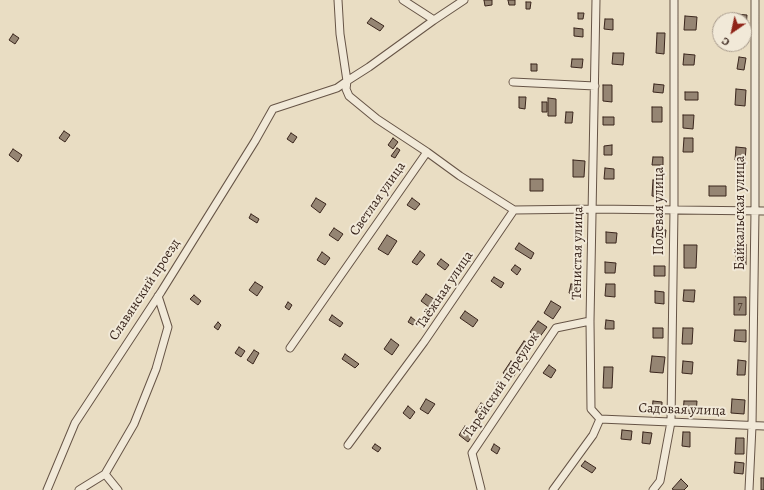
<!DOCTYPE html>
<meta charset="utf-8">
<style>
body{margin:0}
#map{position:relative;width:764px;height:490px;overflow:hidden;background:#e9ddc3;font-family:Alegreya,serif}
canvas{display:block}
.north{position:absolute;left:712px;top:12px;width:40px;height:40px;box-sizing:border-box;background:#f1e9d8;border:1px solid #a89b8d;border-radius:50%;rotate:214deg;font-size:11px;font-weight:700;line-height:16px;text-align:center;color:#3a261d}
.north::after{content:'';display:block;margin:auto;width:14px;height:18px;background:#8f2418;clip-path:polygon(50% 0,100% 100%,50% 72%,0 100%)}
</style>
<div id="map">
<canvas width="764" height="490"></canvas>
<div class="north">С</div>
</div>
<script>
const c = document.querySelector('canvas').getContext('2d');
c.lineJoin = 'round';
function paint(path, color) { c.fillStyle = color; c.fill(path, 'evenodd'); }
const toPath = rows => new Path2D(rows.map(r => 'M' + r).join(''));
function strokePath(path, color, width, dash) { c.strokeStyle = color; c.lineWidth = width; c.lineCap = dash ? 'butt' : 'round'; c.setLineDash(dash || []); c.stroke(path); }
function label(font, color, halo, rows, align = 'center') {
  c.font = font + ' Alegreya,serif'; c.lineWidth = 4; c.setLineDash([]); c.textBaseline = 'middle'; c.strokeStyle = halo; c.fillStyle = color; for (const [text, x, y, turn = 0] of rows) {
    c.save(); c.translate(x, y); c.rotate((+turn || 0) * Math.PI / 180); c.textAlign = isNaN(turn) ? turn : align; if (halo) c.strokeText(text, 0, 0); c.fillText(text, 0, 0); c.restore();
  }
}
const building = toPath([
 [484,0,492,0,492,5,485,6,484,0],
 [508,0,515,0,515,5,509,5,508,0],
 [526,2,531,2,530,9,526,9,526,2],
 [578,13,584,13,583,19,578,19,578,13],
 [735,14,747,15,746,27,744,27,744,20,734,20,735,14],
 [685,16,697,17,696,30,684,30,685,16],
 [371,18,384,26,380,31,367,23,371,18],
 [605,19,613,19,613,30,604,29,605,19],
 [574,28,583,29,583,37,574,36,574,28],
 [657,33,665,33,664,54,656,53,657,33],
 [13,34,19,38,15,44,9,40,13,34],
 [613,53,624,53,623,65,612,64,613,53],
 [684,54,695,55,694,65,683,65,684,54],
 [739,57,746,58,744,70,737,69,739,57],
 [572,59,583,59,582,68,571,67,572,59],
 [531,64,537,64,537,71,531,71,531,64],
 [654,84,664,85,663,93,653,92,654,84],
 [603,85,612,85,612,102,603,101,603,85],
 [736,89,746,90,745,106,735,105,736,89],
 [685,92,698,92,698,100,685,100,685,92],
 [519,97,526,97,525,109,519,108,519,97],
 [548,98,556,99,556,116,548,116,548,98],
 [542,102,547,102,547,112,542,112,542,102],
 [652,107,662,107,662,122,652,122,652,107],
 [566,112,573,112,572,123,565,123,566,112],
 [683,115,694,115,693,129,683,128,683,115],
 [603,117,614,117,614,125,603,125,603,117],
 [64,131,70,135,65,142,59,138,64,131],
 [291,133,297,137,293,143,287,139,291,133],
 [393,138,398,142,393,149,388,145,393,138],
 [684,138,693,138,693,152,683,152,684,138],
 [612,145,612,155,604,155,604,146,612,145],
 [736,147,746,148,745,161,735,160,736,147],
 [397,148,400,150,395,158,391,156,397,148],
 [13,149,22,155,18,162,9,155,13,149],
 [653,157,663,157,663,165,652,165,653,157],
 [573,160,585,161,584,177,573,177,573,160],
 [605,168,614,169,614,179,604,179,605,168],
 [530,179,543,179,543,191,530,191,530,179],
 [653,180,664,181,662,197,652,196,653,180],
 [709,186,726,186,726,196,709,196,709,186],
 [316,198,326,204,320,213,311,206,316,198],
 [412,198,420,204,415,210,407,205,412,198],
 [251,214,259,219,257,223,249,218,251,214],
 [577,226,582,226,582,237,576,237,577,226],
 [334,228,343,234,338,241,329,235,334,228],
 [653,228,666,230,665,238,652,237,653,228],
 [606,232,617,233,616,243,606,243,606,232],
 [387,235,397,241,388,255,378,249,387,235],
 [519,243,534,253,531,259,515,249,519,243],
 [736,244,746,244,746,265,736,265,736,244],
 [684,245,697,245,696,268,684,268,684,245],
 [420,251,425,255,417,265,412,262,420,251],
 [322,252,330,258,325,265,317,260,322,252],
 [441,259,449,265,445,270,437,264,441,259],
 [575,260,582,261,581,271,574,270,575,260],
 [605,262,616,263,615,273,605,273,605,262],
 [515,265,521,269,517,275,511,270,515,265],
 [654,266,665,266,665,276,654,276,654,266],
 [494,277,504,283,501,288,491,281,494,277],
 [255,282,263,287,257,296,249,290,255,282],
 [571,284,579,285,578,295,569,293,571,284],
 [606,284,615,284,615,297,605,296,606,284],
 [684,290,695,290,694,302,683,301,684,290],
 [655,291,664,292,664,304,655,303,655,291],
 [426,294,434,299,429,307,421,301,426,294],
 [194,295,201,301,198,305,190,299,194,295],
 [734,297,746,297,746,315,734,315,734,297],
 [551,301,561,307,553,319,544,313,551,301],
 [288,302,292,305,289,310,285,307,288,302],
 [465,311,478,320,473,327,460,318,465,311],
 [332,315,343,323,340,327,329,320,332,315],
 [411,317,416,321,413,325,408,322,411,317],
 [606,320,614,321,614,329,605,329,606,320],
 [538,321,547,327,539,338,530,332,538,321],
 [218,322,221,325,218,330,214,327,218,322],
 [653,328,663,328,663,338,653,338,653,328],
 [683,328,693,328,692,344,682,344,683,328],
 [735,330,746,330,746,342,734,341,735,330],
 [391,339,399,345,392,355,384,349,391,339],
 [524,341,533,346,525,358,516,353,524,341],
 [239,347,245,351,241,357,235,353,239,347],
 [254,350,259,353,253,364,247,360,254,350],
 [345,354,359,364,355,368,342,359,345,354],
 [652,356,665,357,663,373,650,372,652,356],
 [738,360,746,361,745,375,737,375,738,360],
 [511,361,520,367,512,379,503,373,511,361],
 [683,361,693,362,692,374,682,373,683,361],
 [549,365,556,370,551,378,543,373,549,365],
 [604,367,613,367,612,388,603,388,604,367],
 [426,399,435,404,428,414,420,409,426,399],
 [732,399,745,400,744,414,731,413,732,399],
 [653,401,662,402,662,411,652,410,653,401],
 [684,401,697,401,696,414,683,413,684,401],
 [481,403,491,410,484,419,475,412,481,403],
 [408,406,415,412,410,419,403,413,408,406],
 [465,426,475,432,468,442,459,435,465,426],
 [622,430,632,431,631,440,621,439,622,430],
 [643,432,652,433,650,444,642,443,643,432],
 [683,432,690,432,690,447,682,446,683,432],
 [736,438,744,438,744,454,735,454,736,438],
 [375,444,381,448,378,452,372,448,375,444],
 [494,444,500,448,497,454,491,450,494,444],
 [585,461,596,468,592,473,581,466,585,461],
 [735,462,744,463,743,474,734,473,735,462],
 [761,478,764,478,764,490,761,490,761,478],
 [681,479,688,486,684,490,674,490,672,489,681,479]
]);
paint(building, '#958573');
strokePath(building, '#3a261d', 1);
const minor = toPath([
 [338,0,340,34,347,81,346,89,349,96,377,119,427,152],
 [403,0,434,20],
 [513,82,595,86],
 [290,348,427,152,460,176,514,210],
 [600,419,764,426],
 [348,445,424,342,514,210,592,209,764,211],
 [105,474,118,490],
 [481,489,472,453,556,328,590,321],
 [47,490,75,423,161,292,255,141,273,109,337,88,347,81,369,67,434,20,464,0],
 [79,490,105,474,134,424,156,369,168,327,158,296],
 [553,490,593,435,600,419,591,409,590,321,596,0],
 [653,490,660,481,671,422,674,209,674,0],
 [749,490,752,426,755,211,755,0]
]);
strokePath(minor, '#665446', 9);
strokePath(minor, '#f1e9d8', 7);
label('12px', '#513e32', null, [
 ["7",740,306]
]);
label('14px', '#3a261d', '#f1e9d8', [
 ["Светлая улица",378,199,-55],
 ["Полевая улица",660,211,-90],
 ["Байкальская улица",741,213,-90],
 ["Тенистая улица",578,253,-89],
 ["Славянский проезд",145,290,-57],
 ["Таёжная улица",445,290,-56],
 ["Тарейский переулок",502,385,-56],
 ["Садовая улица",682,410,2]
]);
</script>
